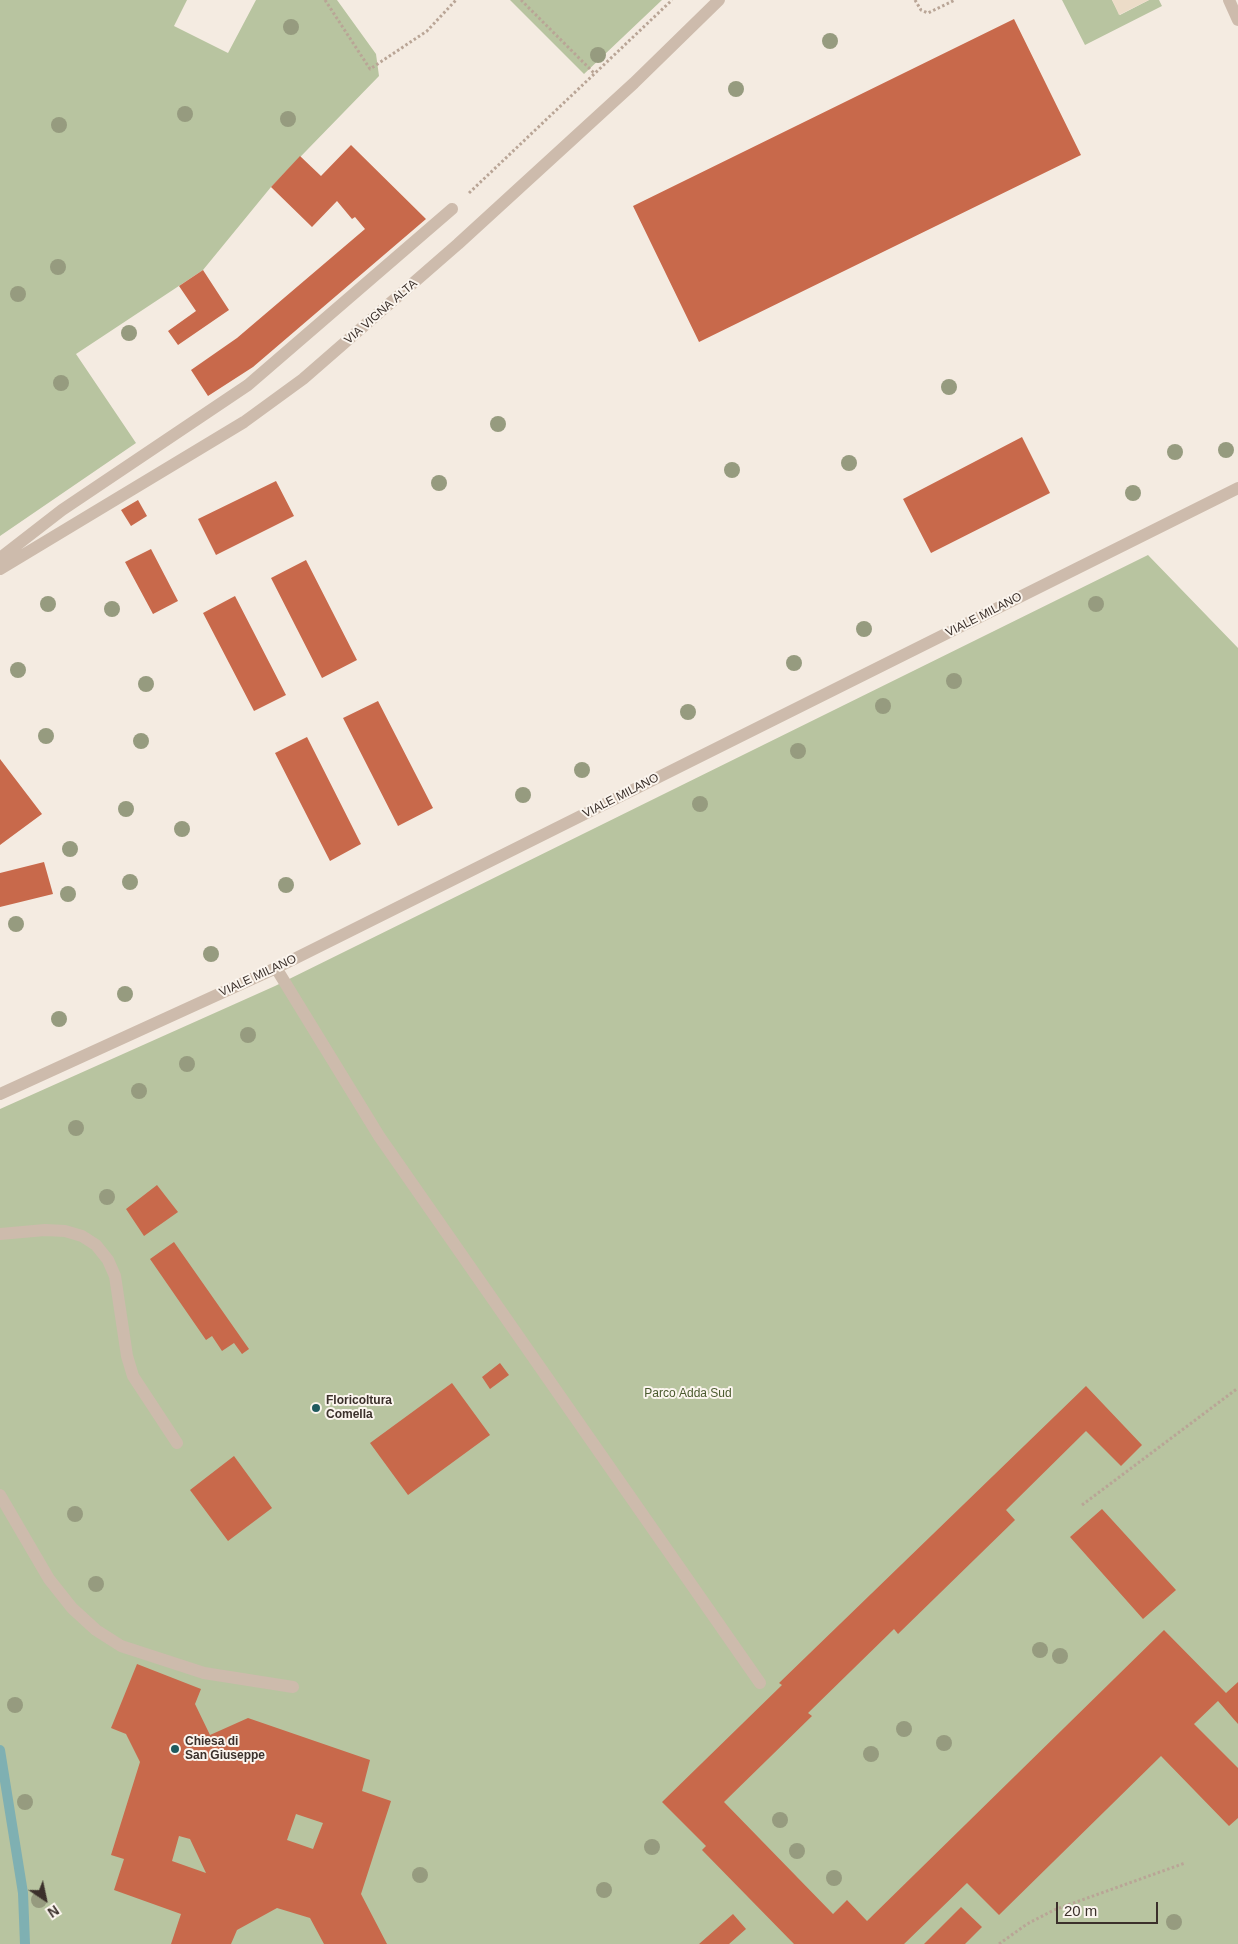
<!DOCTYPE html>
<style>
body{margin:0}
#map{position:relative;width:1238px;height:1944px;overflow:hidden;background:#f4ebe1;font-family:Helvetica,sans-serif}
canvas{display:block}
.north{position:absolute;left:20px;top:1874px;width:50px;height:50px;-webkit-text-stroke:4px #fbf5ee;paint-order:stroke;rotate:146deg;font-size:14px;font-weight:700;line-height:20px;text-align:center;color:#3b302b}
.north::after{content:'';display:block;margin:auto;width:18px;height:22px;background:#3b302b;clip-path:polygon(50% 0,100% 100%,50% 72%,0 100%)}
.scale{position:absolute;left:1056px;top:1902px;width:102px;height:22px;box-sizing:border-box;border:2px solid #3b302b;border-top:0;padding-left:6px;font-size:15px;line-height:18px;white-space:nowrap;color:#3b302b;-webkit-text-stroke:4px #fbf5ee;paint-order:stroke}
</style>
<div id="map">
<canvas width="1238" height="1944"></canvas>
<div class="north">N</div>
<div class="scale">20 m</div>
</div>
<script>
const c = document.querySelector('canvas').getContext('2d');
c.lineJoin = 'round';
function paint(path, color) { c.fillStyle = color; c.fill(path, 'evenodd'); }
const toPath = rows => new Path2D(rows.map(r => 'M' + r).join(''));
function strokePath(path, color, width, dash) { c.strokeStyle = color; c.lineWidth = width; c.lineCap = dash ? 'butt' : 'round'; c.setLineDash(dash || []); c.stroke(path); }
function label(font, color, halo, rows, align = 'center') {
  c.font = font + ' Helvetica,sans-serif'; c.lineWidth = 4; c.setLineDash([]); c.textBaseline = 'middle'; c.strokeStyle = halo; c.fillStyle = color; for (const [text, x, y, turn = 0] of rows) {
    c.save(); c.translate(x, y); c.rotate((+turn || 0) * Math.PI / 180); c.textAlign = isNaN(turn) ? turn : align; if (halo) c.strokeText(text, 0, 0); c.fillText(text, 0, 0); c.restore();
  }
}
paint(toPath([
 [0,0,187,0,174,26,228,53,256,0,337,0,376,54,379,76,271,187,203,270,76,354,136,443,0,536],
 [510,0,662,0,584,74],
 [1062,0,1112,0,1120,15,1149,0,1159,0,1162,6,1085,45],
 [1148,555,1238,648,1238,1944,0,1944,0,1109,275,986]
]), '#b8c4a0');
paint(toPath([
 [1112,0,1149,0,1119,15]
]), '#ecdcc8');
strokePath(toPath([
 [0,1750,23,1893,25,1944]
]), '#7fb0b2', 10);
paint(toPath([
 [1014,19,1081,155,699,342,633,206],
 [351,145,426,219,253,367,208,396,191,370,237,338,365,229,355,217,352,219,337,201,312,227,271,187,300,156,321,176],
 [203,270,229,310,178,345,168,331,196,311,179,286],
 [1022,437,1050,493,931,553,903,499],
 [276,481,294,516,216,555,198,519],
 [138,500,147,516,131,526,121,510],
 [151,549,178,601,153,614,125,562],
 [306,560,357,660,322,678,271,578],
 [235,596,286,695,254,711,203,613],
 [378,701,433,808,398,826,343,718],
 [307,737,361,844,330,861,275,753],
 [0,759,42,814,0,845],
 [44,862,53,894,0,907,0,873],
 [157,1185,178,1212,144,1236,126,1209],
 [174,1242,249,1349,242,1354,234,1343,222,1351,212,1336,206,1340,150,1259],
 [500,1363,509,1375,490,1389,482,1377],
 [452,1383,490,1435,408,1495,370,1443],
 [1086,1386,1142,1445,1121,1466,1086,1431,1006,1510,1015,1520,898,1634,894,1629,808,1713,812,1716,724,1802,833,1914,847,1900,867,1921,1164,1630,1226,1693,1238,1682,1238,1724,1218,1701,1194,1724,1238,1768,1238,1818,1229,1826,1161,1756,999,1915,967,1883,904,1944,794,1944,702,1850,706,1846,662,1802,782,1685,779,1683],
 [234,1456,272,1508,228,1541,190,1490],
 [1102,1509,1176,1590,1143,1619,1070,1537],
 [137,1664,201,1689,195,1704,210,1735,248,1718,370,1760,362,1791,391,1801,361,1894,387,1944,324,1944,310,1918,277,1908,237,1930,231,1944,171,1944,181,1914,114,1890,124,1859,111,1855,140,1762,126,1734,111,1728],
 [296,1814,323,1823,313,1849,287,1840],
 [179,1836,190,1839,206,1873,172,1861],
 [961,1907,982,1927,965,1944,924,1944],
 [733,1914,746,1929,729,1944,699,1944]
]), '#c8694b');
strokePath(toPath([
 [325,0,370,69,427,31,456,0],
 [521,0,594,73],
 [915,0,921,10,928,13,955,0],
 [469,193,672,0],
 [1082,1505,1238,1388],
 [999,1944,1027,1924,1054,1910,1185,1863]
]), '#b9a596', 3, [2.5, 2.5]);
strokePath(toPath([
 [1229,0,1238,20],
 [0,558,62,510,248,385,452,209],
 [0,569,244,422,303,379,458,244,634,83,719,0],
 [276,968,379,1136,760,1683],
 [0,1094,276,968,1238,488],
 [0,1234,45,1230,65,1231,82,1236,96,1245,108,1260,115,1276,127,1356,133,1376,177,1443],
 [0,1495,49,1579,72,1608,96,1630,121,1646,204,1673,293,1687]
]), '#cdbbac', 12);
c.fillStyle = '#969b7f';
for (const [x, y] of [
 [291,27],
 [830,41],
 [598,55],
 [736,89],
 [185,114],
 [288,119],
 [59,125],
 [58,267],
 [18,294],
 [129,333],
 [61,383],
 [949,387],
 [498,424],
 [1226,450],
 [1175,452],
 [849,463],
 [732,470],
 [439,483],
 [1133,493],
 [48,604],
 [1096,604],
 [112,609],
 [864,629],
 [794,663],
 [18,670],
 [954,681],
 [146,684],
 [883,706],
 [688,712],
 [46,736],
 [141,741],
 [798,751],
 [582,770],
 [523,795],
 [700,804],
 [126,809],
 [182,829],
 [70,849],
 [130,882],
 [286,885],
 [68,894],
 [16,924],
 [211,954],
 [125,994],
 [59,1019],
 [248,1035],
 [187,1064],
 [139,1091],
 [76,1128],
 [107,1197],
 [75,1514],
 [96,1584],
 [1040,1650],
 [1060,1656],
 [15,1705],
 [904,1729],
 [944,1743],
 [871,1754],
 [25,1802],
 [780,1820],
 [652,1847],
 [797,1851],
 [420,1875],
 [834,1878],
 [604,1890],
 [39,1900],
 [1174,1922]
]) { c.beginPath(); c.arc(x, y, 8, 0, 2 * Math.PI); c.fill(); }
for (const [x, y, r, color] of [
 [316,1408,5,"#1f5a5e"],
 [175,1749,5,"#1f5a5e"]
]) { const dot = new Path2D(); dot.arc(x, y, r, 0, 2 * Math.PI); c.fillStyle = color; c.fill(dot); strokePath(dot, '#fbf5ee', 2); }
label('12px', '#3b302b', '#fbf5ee', [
 ["VIA VIGNA ALTA",381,312,-41],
 ["VIALE MILANO",984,615,-27],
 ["VIALE MILANO",621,796,-27],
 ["VIALE MILANO",258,976,-25]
]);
label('12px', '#4a5a2e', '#fbf5ee', [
 ["Parco Adda Sud",688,1394]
]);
label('bold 12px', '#3b302b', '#fbf5ee', [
 ["Floricoltura",326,1401],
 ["Comella",326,1415],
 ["Chiesa di",185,1742],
 ["San Giuseppe",185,1756]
], 'left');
</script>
